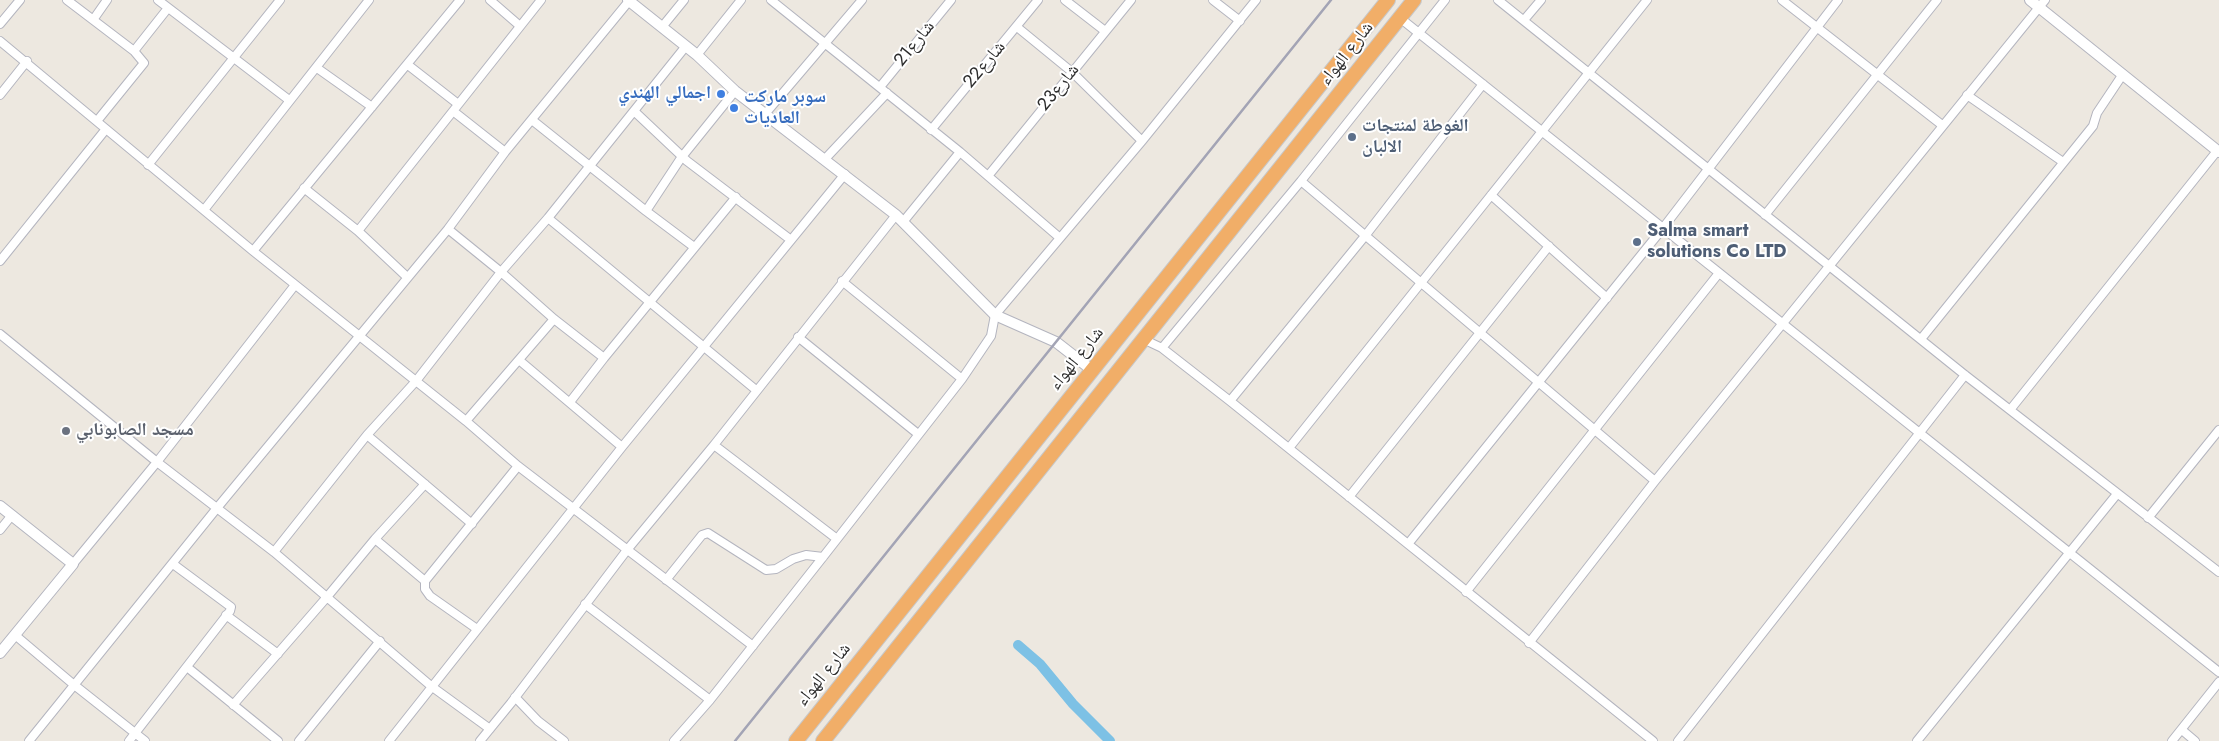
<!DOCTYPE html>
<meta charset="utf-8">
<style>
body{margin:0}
canvas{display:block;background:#ede8e0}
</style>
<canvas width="2219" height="741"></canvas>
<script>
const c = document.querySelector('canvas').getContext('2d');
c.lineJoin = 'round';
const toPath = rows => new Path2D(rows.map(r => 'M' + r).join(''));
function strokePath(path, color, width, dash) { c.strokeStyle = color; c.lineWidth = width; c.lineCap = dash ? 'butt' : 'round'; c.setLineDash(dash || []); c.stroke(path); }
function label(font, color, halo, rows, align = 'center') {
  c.font = font + ' Jost,"Noto Naskh Arabic",sans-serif'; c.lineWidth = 4; c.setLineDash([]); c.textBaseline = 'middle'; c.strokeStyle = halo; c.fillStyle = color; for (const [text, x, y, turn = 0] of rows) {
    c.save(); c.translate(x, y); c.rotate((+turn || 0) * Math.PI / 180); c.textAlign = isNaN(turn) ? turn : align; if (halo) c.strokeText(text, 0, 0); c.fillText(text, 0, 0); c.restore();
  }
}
strokePath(toPath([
 [1018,645,1040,664,1073,704,1110,741]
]), '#7dc1e5', 10);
const street = toPath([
 [67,0,134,51,144,63,97,121],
 [158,0,289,100],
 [490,0,520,26],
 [771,0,960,152,1060,238],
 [1065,0,1105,31],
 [1213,0,1240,21],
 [1498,0,1965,375,2219,572],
 [1782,0,1942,125],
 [1400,18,2219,672],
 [93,20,107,0],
 [1524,20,1541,0],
 [0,24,20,0],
 [662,27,684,0],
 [1017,27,1072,72,1142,141],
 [0,41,253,251,466,421,518,466,753,646],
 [134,51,168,8],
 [697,55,741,0],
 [408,65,458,104],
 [317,68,372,107],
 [880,87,951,0],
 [0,95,27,61],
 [1967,95,2063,162],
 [453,111,505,152],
 [634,111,687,161,791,240],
 [765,114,862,0],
 [532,120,646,211,694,247],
 [931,130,1038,0],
 [825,159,887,93],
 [148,165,280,0],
 [988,176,1131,0],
 [1301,181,1655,481],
 [304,188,358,231,407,277],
 [1491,195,1607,298],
 [204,210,369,0],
 [646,211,681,158,735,91],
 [1765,215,1937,0],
 [548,218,756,390],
 [903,222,960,152],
 [448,229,501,272,554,319,604,358],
 [358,231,541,0],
 [253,251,460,0],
 [0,261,106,129],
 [842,281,962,379],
 [0,334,157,462,274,552,431,686,490,729],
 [798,337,918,434],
 [1921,339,2093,126,2097,113,2123,74],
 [1145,340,1162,348,1230,401,1653,741],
 [1162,348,1301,181,1445,0],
 [519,360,622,447],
 [1230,401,1365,236,1483,84],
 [570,402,604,358,736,197],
 [2010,410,2217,151],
 [466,421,554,319],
 [367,435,472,524],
 [714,445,837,539],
 [1289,448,1647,0],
 [1349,497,1549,246],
 [2148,518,2219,430],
 [0,530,12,515],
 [375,539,425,581],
 [1408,544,1663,228,1838,0],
 [274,552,367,435,416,381,501,272,548,218,686,46],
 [73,564,157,462,295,285],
 [666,580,702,535,708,533,766,570,776,569,793,559,806,555,823,557],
 [1466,592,1719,273],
 [585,604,710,700],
 [226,615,278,654],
 [477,629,430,596,425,589,425,581,518,466],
 [15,635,73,684,145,741],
 [1529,643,1655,481,2045,0],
 [187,667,278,741],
 [515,697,538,721,564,741],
 [233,705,327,597,375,539,425,484],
 [2182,730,2195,741],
 [29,741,217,508,448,229,505,152,629,1],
 [129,741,230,611,231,607,173,564],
 [299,741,380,641],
 [389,741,622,447,845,174],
 [480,741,511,703,627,550,714,445,896,215],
 [674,741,710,700,823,557,962,379,991,336,995,315,1142,141,1256,0],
 [1678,741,1965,375],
 [1917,741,2117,494],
 [2172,741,2219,682]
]);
const secondary = toPath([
 [628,0,697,55,735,91,896,215,995,315,1056,342,1092,370],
 [2030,0,2219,152],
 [0,506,73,564,0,653]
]);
const highway = toPath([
 [796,741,1388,0],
 [823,741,1414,0]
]);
strokePath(street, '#b4b5bf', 10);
strokePath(secondary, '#b4b5bf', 12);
strokePath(highway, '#c8c8c8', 16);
strokePath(street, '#fff', 8);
strokePath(secondary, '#fff', 10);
strokePath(highway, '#f1ae68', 14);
strokePath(toPath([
 [735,741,1331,0]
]), '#a3a4b5', 2.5);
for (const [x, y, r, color] of [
 [721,94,5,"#3f7fe0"],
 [734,108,5,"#3f7fe0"],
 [1352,137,5,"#5c6f8a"],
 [1637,242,5,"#5c6f8a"],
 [66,431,5,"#6b7280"]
]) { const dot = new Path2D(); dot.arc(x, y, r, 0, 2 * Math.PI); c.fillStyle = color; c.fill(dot); strokePath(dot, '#fff', 2); }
label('18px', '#2d2d2d', '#fff', [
 ["شارع21",915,44,-51],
 ["شارع الهواء",1347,54,-52],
 ["شارع22",985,65,-50],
 ["شارع23",1059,88,-51],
 ["شارع الهواء",1077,359,-51],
 ["شارع الهواء",824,675,-51]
]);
label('bold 18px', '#366cbe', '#fff', [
 ["اجمالي الهندي",711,94],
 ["سوبر ماركت",744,98,"left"],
 ["العاديات",744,119,"left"]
], 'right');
label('bold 18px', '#4e5e75', '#fff', [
 ["الغوطة لمنتجات",1362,127],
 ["الالبان",1362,148],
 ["Salma smart",1647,232],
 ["solutions Co LTD",1647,253]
], 'left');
label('bold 18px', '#5b616d', '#fff', [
 ["مسجد الصابونابي",76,431]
], 'left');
</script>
